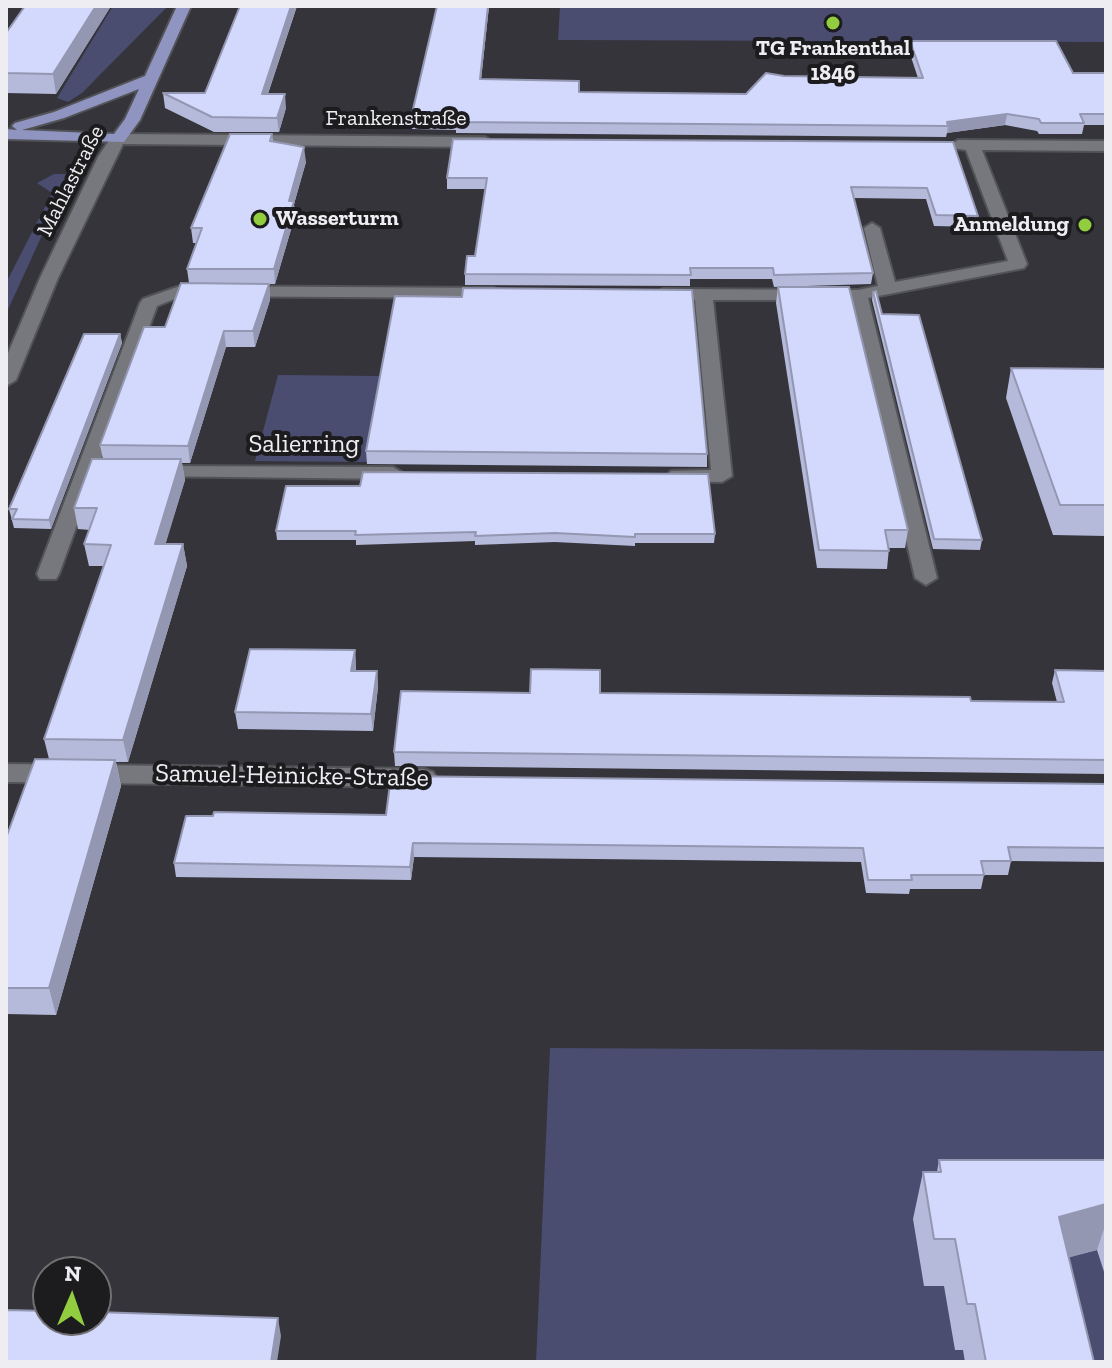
<!DOCTYPE html>
<meta charset="utf-8">
<style>
body{margin:0}
#map{position:relative;width:1112px;height:1368px;overflow:hidden;background:#34343a;font-family:"Zilla Slab",serif}
canvas{display:block}
.frame{position:absolute;inset:0;border:8px solid #eeeef2;pointer-events:none}
.north{position:absolute;left:32px;top:1256px;width:80px;height:80px;box-sizing:border-box;background:#1c1c1f;border:2px solid #707073;border-radius:50%;rotate:2deg;font-size:22px;font-weight:700;line-height:32px;text-align:center;color:#eeeef2}
.north::after{content:'';display:block;margin:auto;width:28px;height:36px;background:#91cd3f;clip-path:polygon(50% 0,100% 100%,50% 72%,0 100%)}
</style>
<div id="map">
<canvas width="1112" height="1368"></canvas>
<div class="frame"></div>
<div class="north">N</div>
</div>
<script>
const c = document.querySelector('canvas').getContext('2d');
c.lineJoin = 'round';
function paint(path, color) { c.fillStyle = color; c.fill(path, 'evenodd'); }
const toPath = rows => new Path2D(rows.map(r => 'M' + r).join(''));
function strokePath(path, color, width, dash) { c.strokeStyle = color; c.lineWidth = width; c.lineCap = dash ? 'butt' : 'round'; c.setLineDash(dash || []); c.stroke(path); }
function label(font, color, halo, rows, align = 'center') {
  c.font = font + ' "Zilla Slab",serif'; c.lineWidth = 8; c.setLineDash([]); c.textBaseline = 'middle'; c.strokeStyle = halo; c.fillStyle = color; for (const [text, x, y, turn = 0] of rows) {
    c.save(); c.translate(x, y); c.rotate((+turn || 0) * Math.PI / 180); c.textAlign = isNaN(turn) ? turn : align; if (halo) c.strokeText(text, 0, 0); c.fillText(text, 0, 0); c.restore();
  }
}
paint(toPath([
 [113,6,168,6,82,93,68,102,57,98],
 [560,6,1106,6,1106,42,558,40],
 [54,174,70,174,6,314,6,283,52,193,37,183],
 [278,375,383,376,368,462,255,461],
 [550,1048,1106,1051,1106,1362,536,1362]
]), '#4a4d70');
const minor = toPath([
 [118,134,485,137,493,142,485,147,123,144,58,278,16,380,6,386,6,358,40,278,98,157,112,136,118,134],
 [958,140,1106,141,1106,151,982,150,1027,264,1024,268,868,298,937,578,926,585,915,578,850,300,713,300,732,476,722,482,678,481,671,479,668,475,671,471,711,470,695,300,663,299,654,294,663,289,858,290,878,286,864,228,872,223,880,228,895,282,1008,261,966,150,952,148,950,145,958,140],
 [180,286,494,288,503,293,494,298,182,296,157,306,59,574,56,579,40,579,37,574,140,303,143,299,180,286],
 [154,466,393,467,403,473,393,479,147,476,144,472,154,466],
 [6,764,424,769,433,772,437,778,433,784,424,787,6,782,6,764]
]);
const major = toPath([
 [177,6,191,6,140,120,124,142,6,139,6,129,17,130,12,126,15,123,54,112,145,76,177,6],
 [139,89,125,119,114,134,22,130,64,118,139,89]
]);
strokePath(minor, '#525357', 4);
strokePath(major, '#525357', 4);
paint(minor, '#77787e');
paint(major, '#9094c1');
paint(toPath([
 [25,6,111,6,56,94,6,93,6,33],
 [297,6,268,94,286,108,279,132,214,132,165,108,163,93,205,93],
 [437,6,489,6,481,79,579,92,746,94,784,76,918,78,909,51,910,41,1073,73,1106,73,1106,125,1084,125,1082,134,1039,134,1037,131,1005,125,947,133,946,137,456,133,456,130,412,129,411,118],
 [272,134,273,142,306,162,294,204,295,216,275,284,269,284,270,300,255,347,226,347,190,463,182,463,185,480,165,544,183,544,187,566,128,762,116,762,121,786,56,1015,6,1014,6,838,49,759,44,739,103,566,89,566,84,544,90,530,78,529,74,508,103,459,100,445,189,283,187,269,196,243,193,243,191,228],
 [953,142,978,216,977,227,934,226,926,199,854,198,873,273,871,284,774,287,772,279,690,279,690,286,465,285,465,274,475,256,485,189,447,189,447,178],
 [778,287,908,530,905,548,889,548,887,569,817,568,776,303],
 [873,292,982,540,980,550,933,549,872,300],
 [120,334,122,343,51,529,14,528,9,509],
 [1011,368,1106,369,1106,536,1053,535,1006,398],
 [366,451,707,454,707,467,367,464],
 [286,486,715,534,714,543,635,543,635,546,555,542,475,545,475,541,356,545,356,540,277,540,276,531],
 [355,650,356,671,377,671,378,687,373,731,238,729,235,712],
 [1055,670,1106,671,1106,774,395,766,394,752,600,693,1057,702,1052,683],
 [1106,784,1106,862,1011,861,1008,875,984,875,981,889,910,889,909,894,866,893,861,862,414,857,411,880,176,877,174,863,386,815],
 [939,1160,1106,1160,1106,1278,1097,1250,1069,1257,1094,1362,965,1362,963,1350,955,1350,944,1286,924,1286,913,1219,923,1172,937,1172]
]), '#b5bada');
paint(toPath([
 [96,6,111,6,56,94,53,74],
 [291,6,297,6,263,108,262,94],
 [488,6,489,6,480,90,480,79],
 [285,94,286,108,279,132,277,118],
 [1007,114,1005,125,947,133,948,126,947,122],
 [304,147,306,162,294,204,295,216,275,284,274,269,289,201],
 [269,284,270,300,255,347,253,331],
 [224,331,226,347,190,463,188,446],
 [120,334,122,343,51,529,49,520],
 [181,459,185,480,159,566,155,544],
 [183,544,187,566,128,762,123,740],
 [355,650,356,666,353,687,351,671],
 [377,671,378,687,373,731,371,714],
 [115,760,121,786,56,1015,49,988],
 [413,843,414,857,411,880,410,867],
 [1106,1204,1106,1223,1097,1250,1045,1264,1059,1217],
 [278,1318,281,1336,277,1362,271,1362]
]), '#9497b1');
const building = toPath([
 [25,6,96,6,53,74,6,73,6,33,25,6],
 [240,6,291,6,262,94,285,94,277,118,212,117,163,93,205,93,240,6],
 [437,6,488,6,480,79,579,81,579,92,746,94,766,73,784,76,923,78,910,41,1056,41,1073,73,1106,73,1106,114,1080,114,1084,123,1041,123,1039,119,1007,114,947,122,948,126,455,122,456,119,411,118,437,6],
 [230,134,272,134,270,141,304,147,289,201,294,201,274,269,187,269,202,228,191,228,230,134],
 [453,139,953,142,978,216,936,215,927,188,851,187,873,273,774,275,773,268,690,268,691,275,465,274,467,256,475,256,487,178,447,178,453,139],
 [181,283,269,284,253,331,224,331,188,446,100,445,144,327,165,327,181,283],
 [778,287,849,287,908,530,885,530,889,551,819,550,778,287],
 [463,288,692,290,707,454,366,451,395,296,462,297,463,288],
 [876,291,882,314,919,315,982,540,934,539,873,292,876,291],
 [84,334,120,334,49,520,12,519,17,509,9,509,84,334],
 [1011,368,1106,369,1106,505,1060,505,1011,368],
 [92,459,181,459,155,544,183,544,123,740,44,739,111,545,84,544,97,508,74,508,92,459],
 [363,472,708,474,715,534,635,534,635,537,555,533,475,536,476,532,355,535,356,531,276,531,286,486,360,486,363,472],
 [250,649,355,650,351,671,377,671,371,714,235,712,250,649],
 [531,669,600,670,600,693,970,697,971,701,1064,702,1055,670,1106,671,1106,760,394,752,401,691,530,693,531,669],
 [35,759,115,760,49,988,6,988,6,838,35,759],
 [391,776,1106,784,1106,848,1008,847,1011,861,981,861,984,875,911,875,912,880,868,880,863,848,413,843,410,867,174,863,186,816,213,816,214,812,386,815,391,776],
 [939,1160,1106,1160,1106,1204,1059,1217,1094,1362,986,1362,975,1304,967,1304,955,1239,934,1239,923,1172,941,1172,939,1160],
 [6,1310,48,1311,48,1320,96,1320,96,1312,278,1318,271,1362,6,1362,6,1310]
]);
paint(building, '#d3d8fd');
strokePath(building, '#9497b1', 2);
for (const [x, y, r, color] of [
 [833,23,8,"#91cd3f"],
 [260,219,8,"#91cd3f"],
 [1085,225,8,"#91cd3f"]
]) { const dot = new Path2D(); dot.arc(x, y, r, 0, 2 * Math.PI); c.fillStyle = color; c.fill(dot); strokePath(dot, '#1c1c1f', 3); }
label('bold 22px', '#eeeef2', '#1c1c1f', [
 ["TG Frankenthal",833,49],
 ["1846",833,74],
 ["Wasserturm",276,219,"left"],
 ["Anmeldung",1069,225,"right"]
]);
label('22px', '#eeeef2', '#1c1c1f', [
 ["Frankenstraße",396,119],
 ["Mahlastraße",71,181,-63]
]);
label('26px', '#eeeef2', '#1c1c1f', [
 ["Salierring",304,445],
 ["Samuel-Heinicke-Straße",292,776,1]
]);
</script>
